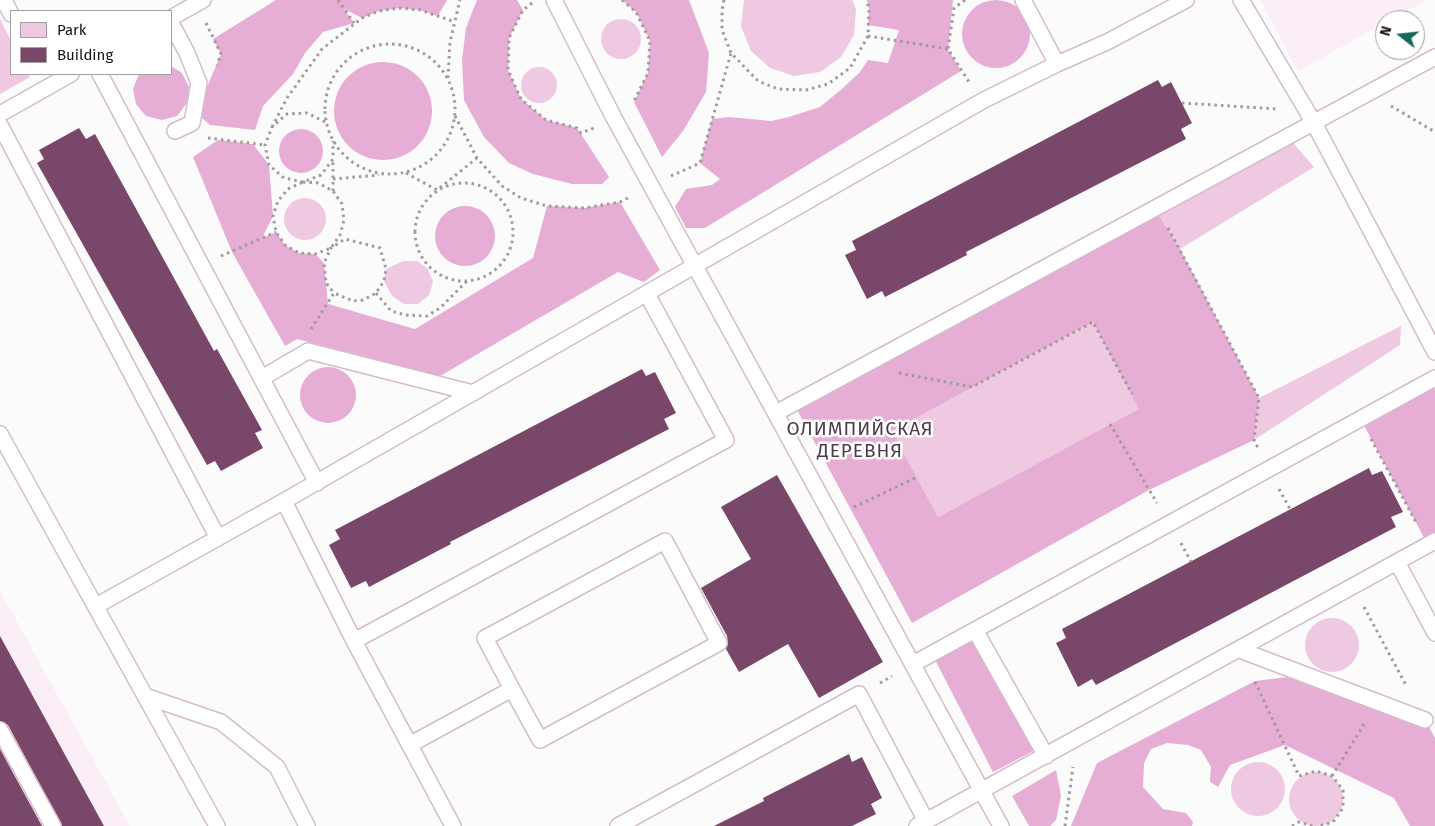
<!DOCTYPE html>
<meta charset="utf-8">
<style>
body{margin:0}
#map{position:relative;width:1435px;height:826px;overflow:hidden;background:#fbfbfb;font-family:"Fira Sans",sans-serif}
canvas{display:block}
.legend{position:absolute;left:10px;top:10px;width:162px;height:65px;box-sizing:border-box;background:#fff;border:1px solid #a39fa2;margin:0;padding:6px 9px;list-style:none;font-size:15px;color:#191016}
.legend li{display:flex;align-items:center;gap:10px;height:25px}
.legend b{width:25px;border:1px solid #a39fa2}
.north{position:absolute;left:1375px;top:10px;width:50px;height:50px;box-sizing:border-box;background:#fff;border:1px solid #a39fa2;border-radius:50%;rotate:286deg;font-size:14px;font-weight:700;line-height:20px;text-align:center;color:#191016}
.north::after{content:'';display:block;margin:auto;width:18px;height:22px;background:#1a6661;clip-path:polygon(50% 0,100% 100%,50% 72%,0 100%)}
</style>
<div id="map">
<canvas width="1435" height="826"></canvas>
<ul class="legend">
<li><b style="height:14px;background:#efc8e2"></b>Park</li>
<li><b style="height:14px;background:#79476a"></b>Building</li>
</ul>
<div class="north">N</div>
</div>
<script>
const c = document.querySelector('canvas').getContext('2d');
c.lineJoin = 'round';
function paint(path, color) { c.fillStyle = color; c.fill(path, 'evenodd'); }
const toPath = rows => new Path2D(rows.map(r => 'M' + r).join(''));
function strokePath(path, color, width, dash) { c.strokeStyle = color; c.lineWidth = width; c.lineCap = dash ? 'butt' : 'round'; c.setLineDash(dash || []); c.stroke(path); }
function label(font, color, halo, rows, align = 'center') {
  c.font = font + ' "Fira Sans",sans-serif'; c.lineWidth = 5; c.setLineDash([]); c.textBaseline = 'middle'; c.strokeStyle = halo; c.fillStyle = color; for (const [text, x, y, turn = 0] of rows) {
    c.save(); c.translate(x, y); c.rotate((+turn || 0) * Math.PI / 180); c.textAlign = isNaN(turn) ? turn : align; if (halo) c.strokeText(text, 0, 0); c.fillText(text, 0, 0); c.restore();
  }
}
paint(toPath([
 [1260,0,1427,0,1390,20,1385,20,1385,23,1298,71],
 [0,591,130,826,0,826]
]), '#fbeef7');
paint(toPath([
 [744,0,852,0,856,9,854,35,841,57,820,72,794,76,770,68,751,51,741,26],
 [0,19,11,41,11,74,28,74,30,77,0,94],
 '601 39a20 20 0 1 1 40 0a20 20 0 1 1-40 0Z',
 '521 85a18 18 0 1 1 36 0a18 18 0 1 1-36 0Z',
 [1288,137,1314,167,1180,249,1155,209],
 '284 219a21 21 0 1 1 42 0a21 21 0 1 1-42 0Z',
 [403,261,417,261,428,269,433,282,429,295,418,304,404,304,392,296,384,281,386,269],
 [1093,322,1140,409,938,517,892,431],
 [1401,326,1400,345,1254,440,1259,398],
 '1305 645a27 27 0 1 1 54 0a27 27 0 1 1-54 0Z',
 '1231 789a27 27 0 1 1 54 0a27 27 0 1 1-54 0Z',
 '1289 799a27 27 0 1 1 54 0a27 27 0 1 1-54 0Z'
]), '#efc8e2');
paint(toPath([
 '962 34a34 34 0 1 1 68 0a34 34 0 1 1-68 0Z',
 [276,0,447,0,438,16,420,10,400,8,379,11,362,18,344,9,354,23,323,32,305,53,293,74,263,106,255,130,210,125,196,113,221,54,213,39],
 [477,0,517,0,523,10,509,38,508,70,521,99,546,120,577,128,609,177,602,184,572,184,533,174,509,163,484,137,464,100,462,60,466,28],
 [622,0,689,0,709,53,706,92,683,131,662,157,634,102,648,73,650,41,636,12],
 [867,0,953,0,948,49,961,71,705,228,686,228,675,207,686,189,712,185,720,179,700,163,712,119,729,117,771,121,789,117,820,107,843,88,860,72,868,60,888,63,899,30,868,25,869,10],
 '334 111a49 49 0 1 1 98 0a49 49 0 1 1-98 0Z',
 [171,66,182,73,189,87,187,103,177,116,162,120,146,116,136,104,133,89,139,74,171,74],
 '279 151a22 22 0 1 1 44 0a22 22 0 1 1-44 0Z',
 [218,140,253,144,269,165,273,216,262,238,276,232,285,245,299,253,315,254,324,263,328,304,415,329,533,258,547,206,584,208,620,202,660,270,644,282,618,272,440,376,297,339,285,346,232,252,193,157],
 '435 236a30 30 0 1 1 60 0a30 30 0 1 1-60 0Z',
 [1155,209,1180,249,1259,398,1254,440,1149,490,912,623,794,404],
 [1093,322,1139,409,938,517,892,431],
 '300 395a28 28 0 1 1 56 0a28 28 0 1 1-56 0Z',
 [1430,381,1435,390,1435,541,1428,545,1360,418],
 [975,630,1041,747,993,772,932,654],
 [1288,677,1380,702,1425,720,1435,738,1435,826,1410,826,1394,798,1285,745,1230,765,1218,787,1210,782,1211,767,1201,750,1188,745,1167,743,1151,749,1144,763,1143,787,1163,809,1186,813,1193,822,1192,826,1071,826,1097,763,1255,681],
 [1056,770,1061,796,1056,820,1050,826,1029,826,1012,796]
]), '#e6add5');
paint(toPath([
 [1158,80,1162,87,1171,82,1192,123,1181,129,1186,139,966,252,967,255,885,297,882,291,867,299,845,255,856,250,852,241],
 [79,128,86,139,95,134,214,351,217,349,262,430,255,433,263,448,221,471,215,461,207,465,37,163,44,159,39,150],
 [642,369,646,376,655,372,676,413,664,419,669,429,450,542,451,544,369,587,366,581,351,588,329,545,340,539,335,530],
 [1369,468,1372,475,1382,471,1403,512,1391,517,1396,527,1096,685,1092,679,1078,687,1056,643,1066,638,1062,629],
 [777,475,883,662,819,698,788,644,739,672,726,649,728,644,727,636,701,588,751,559,721,507],
 [0,636,104,826,62,826,8,725,0,721],
 [0,749,42,826,0,826],
 [849,754,852,762,862,757,882,798,871,804,876,814,852,826,714,826,764,801,763,798]
]), '#79476a');
const lane = toPath([
 [4,0,11,14],
 [554,0,614,118,1001,826],
 [1023,0,1057,64],
 [1241,0,1314,123,1435,352],
 [171,18,203,0],
 [171,23,187,53,199,83,192,123,175,131],
 [100,74,317,483],
 [0,114,71,74],
 [0,125,218,538],
 [262,378,308,351,473,393],
 [776,413,1435,57],
 [0,434,217,826],
 [284,501,354,641,453,826],
 [1397,562,1435,633],
 [96,606,284,501,984,100,1057,64,1107,42,1186,0],
 [975,630,1046,756],
 [354,641,726,440,647,294],
 [1240,650,1425,720],
 [913,664,1435,378],
 [145,696,221,722,277,767,307,826],
 [0,730,53,826],
 [411,744,512,689,540,740,719,643,665,541,485,638,512,689],
 [618,826,859,694,926,821],
 [917,826,1435,541]
]);
strokePath(lane, '#d5bccd', 18);
strokePath(toPath([
 [338,0,354,23],
 [622,0,636,12,650,41,648,73,633,103],
 [724,0,722,10,722,30,731,53,758,81,778,89,806,90,828,84,850,68,868,36,869,10,867,0],
 [965,0,954,8,948,49,969,82],
 [532,3,523,10,509,38,508,70,521,99,546,120,577,128,581,133,594,128],
 [206,23,221,54,217,65],
 [868,36,948,49],
 '325 109a65 65 0 1 1 130 0a65 65 0 1 1-130 0Z',
 [448,78,450,42,460,0],
 [1182,103,1278,109],
 [1391,106,1435,132],
 [455,116,477,158,502,186,521,198,547,206,584,208,620,202,630,197],
 [325,122,307,113,287,114,272,127,265,145,269,165,284,178,303,182,321,175,333,159,333,141],
 [272,127,287,98,322,49,362,18,379,11,400,8,420,10,455,22],
 [208,138,265,145],
 [406,173,437,190,477,158],
 [671,176,700,163,731,53],
 [333,179,379,175],
 [303,182,318,183,333,191,342,204,344,220,340,235,331,248,315,254,299,253,285,245,276,232,273,216,278,201,288,189,303,182],
 '415 232a49 49 0 1 1 98 0a49 49 0 1 1-98 0Z',
 [333,191,333,159],
 [1168,228,1259,398,1254,440,1258,448],
 [221,256,276,232],
 [376,293,391,311,405,315,427,316,440,308,467,281],
 [311,329,334,293,326,283,324,263,331,248,345,239,380,248,386,269,384,281,376,293,363,300,353,301,334,293],
 [899,373,972,387,1093,322,1132,394],
 [1110,424,1157,503],
 [1371,439,1417,524],
 [1279,489,1290,509],
 [854,507,917,477],
 [1181,543,1191,562],
 [1364,607,1407,687],
 [1255,682,1299,776,1316,771,1332,776,1343,790,1343,808,1333,822,1319,826],
 [880,683,892,676],
 [1332,776,1366,721],
 [1065,826,1073,767],
 [1292,826,1299,822,1313,826]
]), '#9f9b9d', 3, [2.5, 4]);
strokePath(lane, '#fff', 15);
c.letterSpacing = '1px';
label('19px', '#4f3a48', '#fff', [
 ["ОЛИМПИЙСКАЯ",860,430],
 ["ДЕРЕВНЯ",860,452]
]);
c.letterSpacing = '0px';
</script>
